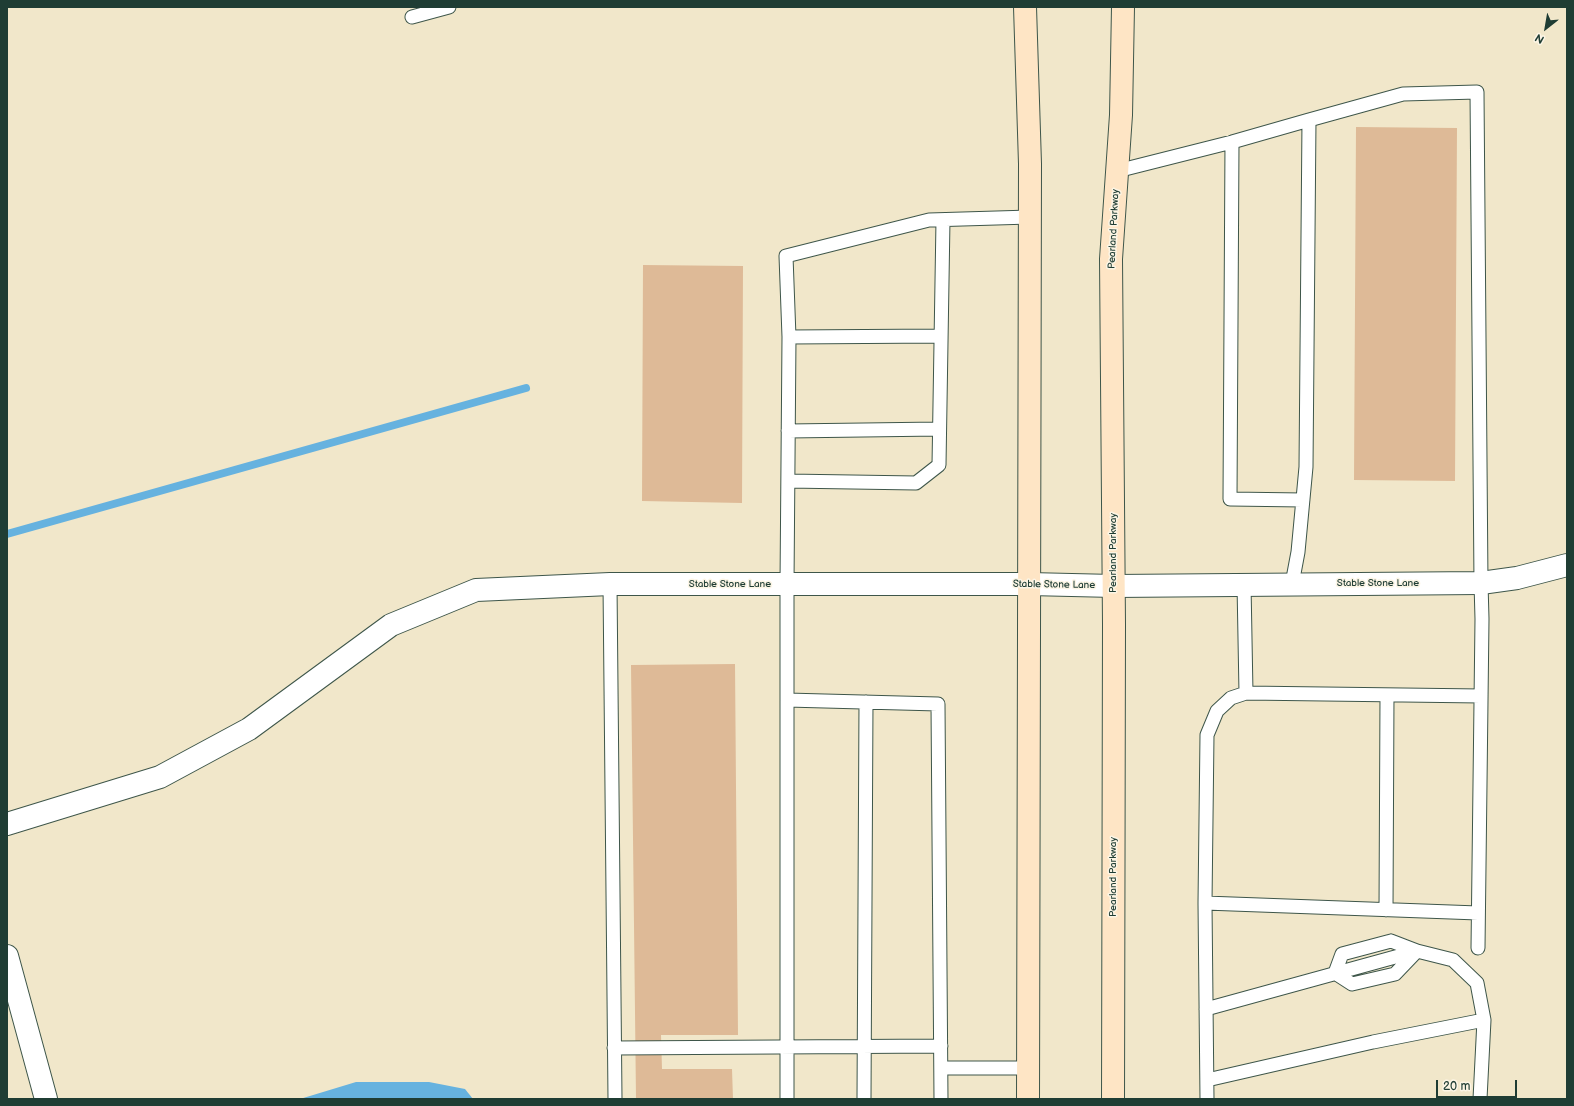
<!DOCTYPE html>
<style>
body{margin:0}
#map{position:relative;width:1574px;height:1106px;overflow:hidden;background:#f1e7ca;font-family:"Balsamiq Sans",sans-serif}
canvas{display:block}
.frame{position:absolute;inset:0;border:8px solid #1f3d34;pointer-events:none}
.north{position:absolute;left:1526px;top:8px;width:40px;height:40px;-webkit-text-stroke:3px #fcf5e5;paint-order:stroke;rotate:211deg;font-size:11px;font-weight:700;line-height:16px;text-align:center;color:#1f3d34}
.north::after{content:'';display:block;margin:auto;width:14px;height:18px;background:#1f3d34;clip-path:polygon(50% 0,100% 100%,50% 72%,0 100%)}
.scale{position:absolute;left:1436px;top:1080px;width:81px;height:18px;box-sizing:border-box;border:2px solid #1f3d34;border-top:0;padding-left:5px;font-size:12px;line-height:14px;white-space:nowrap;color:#1f3d34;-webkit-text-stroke:3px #fcf5e5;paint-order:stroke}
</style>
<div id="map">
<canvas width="1574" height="1106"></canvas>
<div class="frame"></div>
<div class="north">N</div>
<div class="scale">20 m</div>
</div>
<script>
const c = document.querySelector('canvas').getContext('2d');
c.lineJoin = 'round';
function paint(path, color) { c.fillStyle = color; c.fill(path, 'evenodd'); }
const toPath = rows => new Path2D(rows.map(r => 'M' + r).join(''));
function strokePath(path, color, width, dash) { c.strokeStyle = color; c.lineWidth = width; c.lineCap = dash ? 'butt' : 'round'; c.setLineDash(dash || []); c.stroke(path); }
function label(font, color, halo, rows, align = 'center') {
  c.font = font + ' "Balsamiq Sans",sans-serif'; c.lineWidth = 3; c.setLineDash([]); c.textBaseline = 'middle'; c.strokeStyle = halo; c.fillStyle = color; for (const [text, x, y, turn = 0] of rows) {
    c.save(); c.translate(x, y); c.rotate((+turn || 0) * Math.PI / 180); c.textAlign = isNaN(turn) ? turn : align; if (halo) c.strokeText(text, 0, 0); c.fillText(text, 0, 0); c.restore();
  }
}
paint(toPath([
 [356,1082,429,1082,465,1089,473,1099,300,1099]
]), '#66b2df');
strokePath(toPath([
 [7,534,526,388]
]), '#66b2df', 8);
paint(toPath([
 [1356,127,1457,128,1455,481,1354,480],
 [643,265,743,266,742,503,642,501],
 [735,664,738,1035,661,1035,662,1069,732,1069,733,1099,636,1099,631,665]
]), '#deba97');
const service = toPath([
 [412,17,449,7],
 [1309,120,1403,94,1477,92,1481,583,1482,619,1478,948],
 [1232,142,1230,499,1303,500],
 [1117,171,1232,142,1309,120,1306,467,1298,552,1292,584],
 [789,337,941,336],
 [788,431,939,429],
 [788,481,916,483,939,465,943,220],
 [610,584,615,1099],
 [1244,584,1246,693],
 [787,700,938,704,941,1099],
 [1205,903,1478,913],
 [1386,910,1387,695],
 [1391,941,1417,951,1395,974,1352,984,1335,973,1342,954,1391,941],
 [1206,1009,1417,951,1453,960,1477,983,1484,1020,1480,1099],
 [614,1048,941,1046],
 [941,1068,1028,1068],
 [1207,1080,1373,1042,1484,1020],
 [787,1099,787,584,789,337,786,256,929,220,1030,217],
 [864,1099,866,702],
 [1207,1099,1205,903,1207,735,1217,711,1231,698,1246,693,1481,696]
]);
const minor = toPath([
 [7,824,160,777,249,729,391,625,476,590,610,584,1029,584,1114,586,1481,583,1517,578,1567,565],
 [7,956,46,1099]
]);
const secondary = toPath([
 [1025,7,1030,164,1028,1099],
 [1113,1099,1114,624,1111,259,1121,115,1123,7]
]);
strokePath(service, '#3e564a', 15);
strokePath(minor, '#3e564a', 24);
strokePath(secondary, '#3e564a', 24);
strokePath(service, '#fff', 13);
strokePath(minor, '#fff', 22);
strokePath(secondary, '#fee5c5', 22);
label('10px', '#1f3d34', '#fcf5e5', [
 ["Pearland Parkway",1114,229,-87],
 ["Pearland Parkway",1113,553,-90],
 ["Stable Stone Lane",1378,583],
 ["Stable Stone Lane",730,584],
 ["Stable Stone Lane",1054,585,1],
 ["Pearland Parkway",1113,877,-90]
]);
</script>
